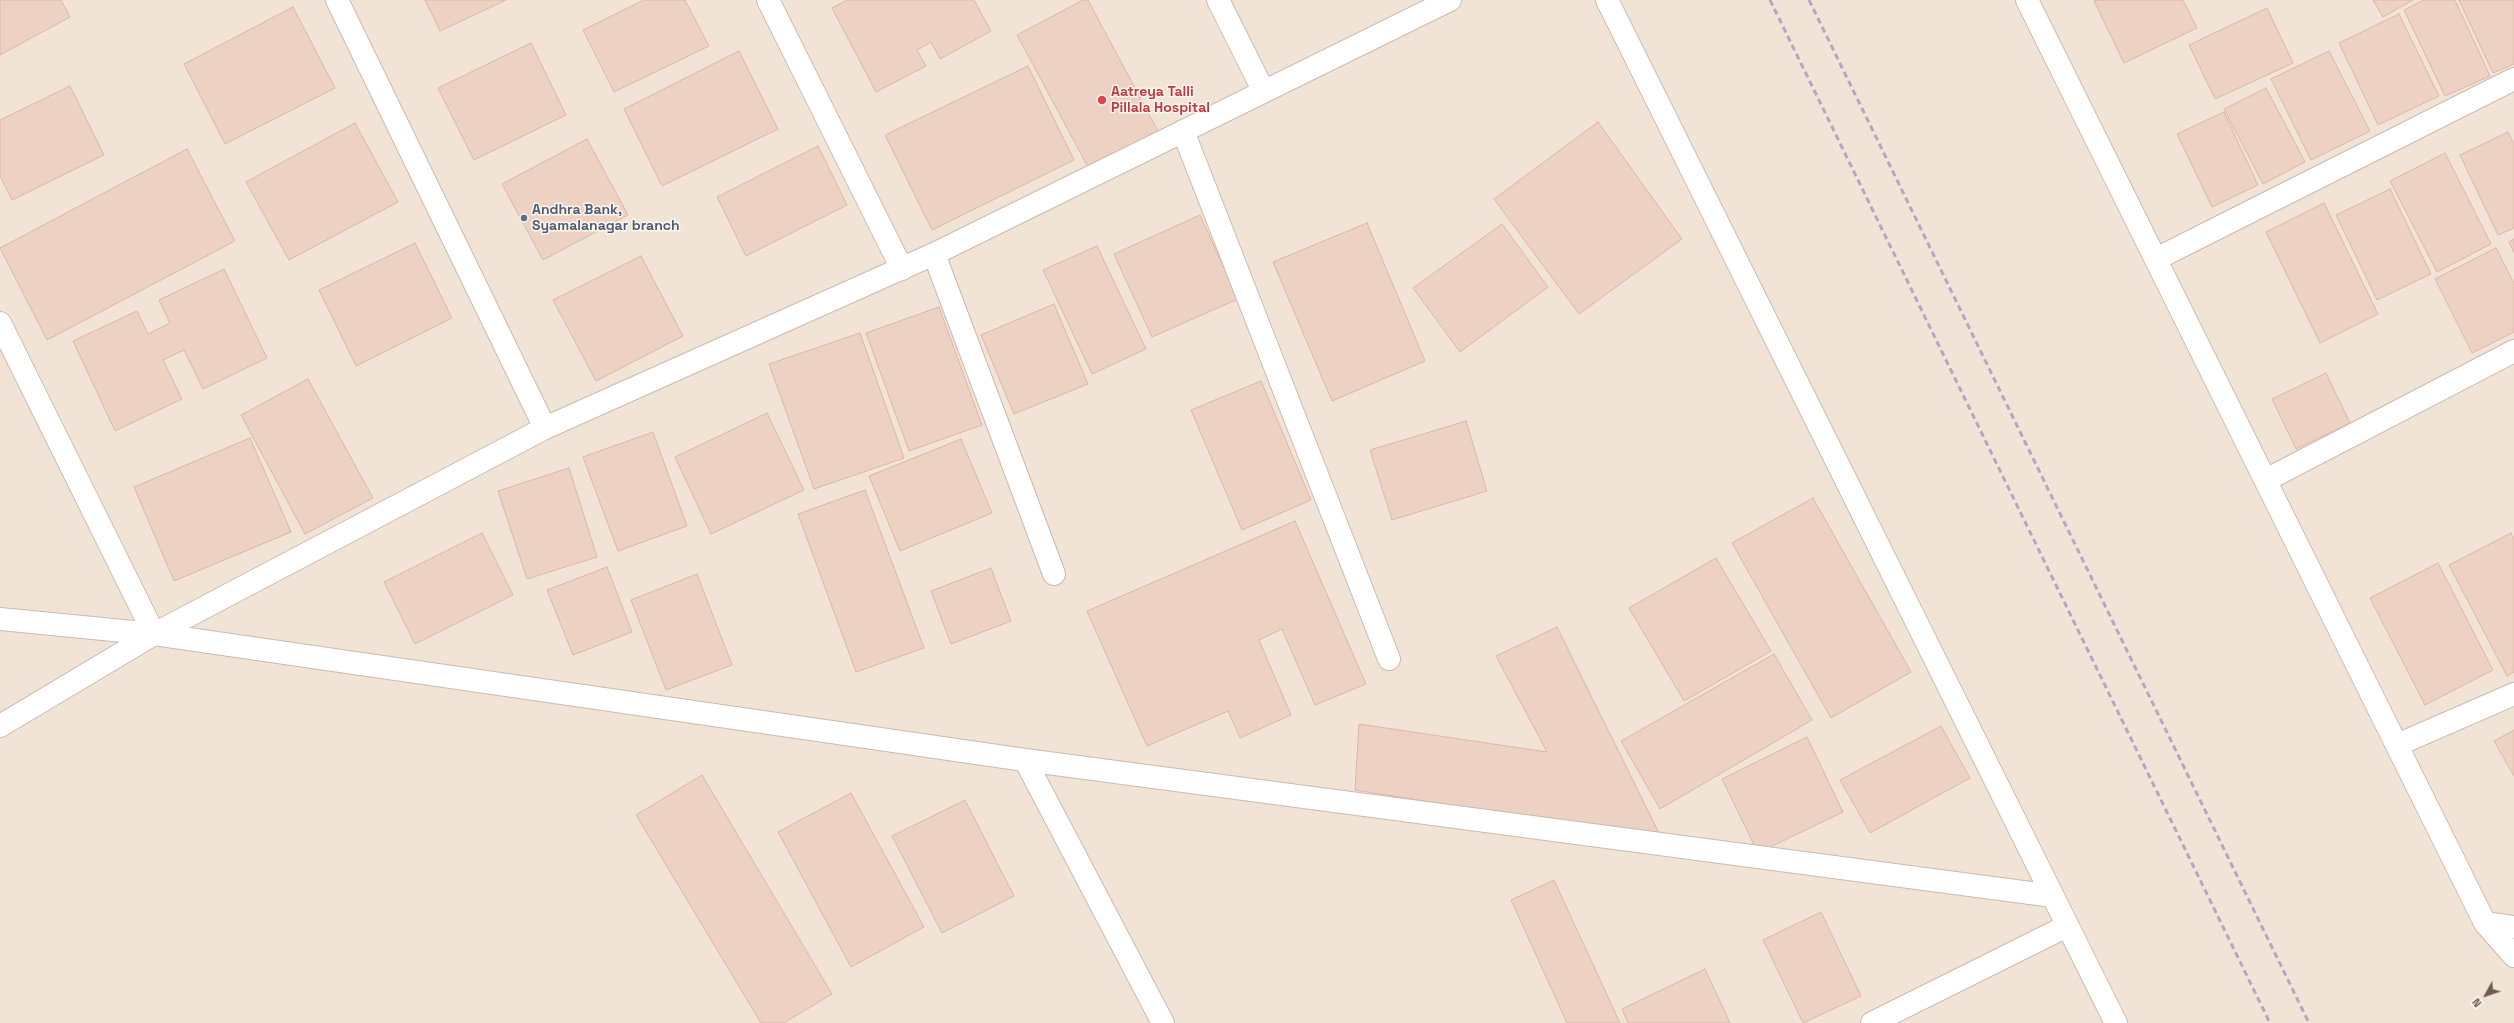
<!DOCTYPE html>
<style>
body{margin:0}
#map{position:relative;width:2514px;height:1023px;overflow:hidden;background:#faf2e8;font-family:"Space Grotesk",sans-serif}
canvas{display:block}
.north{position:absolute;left:2466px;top:975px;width:40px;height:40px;-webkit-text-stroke:3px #fdf6ee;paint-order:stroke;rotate:230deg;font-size:11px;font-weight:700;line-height:16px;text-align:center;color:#71594f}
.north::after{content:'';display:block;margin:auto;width:14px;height:18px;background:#71594f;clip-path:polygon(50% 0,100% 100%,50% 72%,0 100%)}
</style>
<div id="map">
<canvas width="2514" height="1023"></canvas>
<div class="north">N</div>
</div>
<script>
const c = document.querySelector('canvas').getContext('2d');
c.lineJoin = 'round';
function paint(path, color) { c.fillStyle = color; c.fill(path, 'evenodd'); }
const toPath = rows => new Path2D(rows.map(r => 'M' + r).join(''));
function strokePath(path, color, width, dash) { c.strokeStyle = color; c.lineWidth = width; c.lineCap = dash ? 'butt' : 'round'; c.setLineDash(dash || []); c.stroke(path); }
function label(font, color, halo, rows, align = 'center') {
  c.font = font + ' "Space Grotesk",sans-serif'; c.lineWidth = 3; c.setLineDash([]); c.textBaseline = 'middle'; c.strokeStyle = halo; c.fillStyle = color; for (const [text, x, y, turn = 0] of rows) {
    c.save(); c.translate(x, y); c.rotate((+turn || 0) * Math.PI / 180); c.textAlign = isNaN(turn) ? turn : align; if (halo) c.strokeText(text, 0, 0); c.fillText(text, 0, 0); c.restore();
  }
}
paint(toPath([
 [0,0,2514,0,2514,1023,0,1023]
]), '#f1e4d7');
const building = toPath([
 [0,0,61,0,70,17,0,55,0,0],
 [425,0,506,0,440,31,425,0],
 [644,0,685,0,709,46,614,92,583,30,644,0],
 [847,0,974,0,991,31,940,59,931,42,917,50,926,66,876,92,832,8,847,0],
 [1083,0,1088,0,1158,131,1088,167,1017,35,1083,0],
 [2098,0,2183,0,2197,28,2124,63,2094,1,2098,0],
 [2373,0,2413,0,2383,17,2373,0],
 [2424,0,2455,0,2490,76,2445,96,2404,10,2424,0],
 [2459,0,2514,0,2514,64,2493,73,2459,0],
 [293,7,335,88,225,144,184,64,293,7],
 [2267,8,2293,63,2215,99,2189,45,2267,8],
 [2399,14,2439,96,2378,125,2339,43,2399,14],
 [531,43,566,115,474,160,438,88,531,43],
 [739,51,778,129,662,186,624,109,739,51],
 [2329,51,2370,131,2311,160,2271,79,2329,51],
 [1028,66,1074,160,932,230,885,135,1028,66],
 [70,86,104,155,12,200,0,176,0,120,70,86],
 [2266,88,2305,162,2263,184,2224,109,2266,88],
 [2224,112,2258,185,2212,207,2177,134,2224,112],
 [1598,122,1682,239,1579,314,1494,199,1598,122],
 [355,123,398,202,289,260,246,182,355,123],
 [2508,132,2514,144,2514,228,2498,235,2460,155,2508,132],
 [587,139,628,215,543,260,502,184,587,139],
 [818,146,847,205,746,256,717,197,818,146],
 [187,149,235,241,47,340,0,248,187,149],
 [2445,153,2491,244,2437,272,2390,181,2445,153],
 [2390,189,2431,274,2377,300,2336,215,2390,189],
 [2324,203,2378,314,2320,343,2266,232,2324,203],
 [1200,215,1238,299,1152,337,1114,254,1200,215],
 [1367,223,1425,361,1332,401,1273,262,1367,223],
 [1502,224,1548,287,1460,352,1413,288,1502,224],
 [2514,239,2514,253,2509,242,2514,239],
 [415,243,452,318,356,366,319,290,415,243],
 [1097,246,1146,349,1092,374,1043,270,1097,246],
 [2496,248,2514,283,2514,332,2472,353,2435,279,2496,248],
 [641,256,683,336,596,381,553,300,641,256],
 [224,269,267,358,203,389,184,350,163,360,182,399,115,431,73,341,137,311,148,334,170,323,159,300,224,269],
 [1054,304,1088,384,1014,414,981,335,1054,304],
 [939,307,982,425,909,451,866,333,939,307],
 [860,333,904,458,814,489,769,364,860,333],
 [2326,373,2350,423,2296,449,2272,399,2326,373],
 [308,379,373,498,305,534,241,415,308,379],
 [1261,381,1311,500,1242,530,1191,410,1261,381],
 [767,413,804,490,711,534,675,457,767,413],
 [1466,421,1487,491,1392,520,1370,450,1466,421],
 [653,432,687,526,618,551,583,457,653,432],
 [250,438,291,532,174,581,134,487,250,438],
 [961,439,992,513,900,551,869,476,961,439],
 [569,468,597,557,527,579,498,491,569,468],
 [865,490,924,648,856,672,798,514,865,490],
 [1813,498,1911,672,1831,718,1732,543,1813,498],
 [1295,521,1366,684,1315,705,1282,629,1259,640,1291,715,1240,738,1228,711,1147,746,1087,611,1295,521],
 [482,533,513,595,415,644,384,582,482,533],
 [2511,533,2514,540,2514,672,2507,676,2449,565,2511,533],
 [1716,558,1771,651,1684,701,1629,608,1716,558],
 [2438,563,2493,670,2425,705,2370,598,2438,563],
 [607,567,632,632,573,655,547,590,607,567],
 [991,568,1011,621,951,644,931,591,991,568],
 [697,574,732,665,666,690,631,600,697,574],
 [1557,627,1660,835,1656,838,1355,790,1359,724,1547,752,1496,656,1557,627],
 [1774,654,1812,720,1660,809,1621,741,1774,654],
 [1941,726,1970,778,1870,833,1840,780,1941,726],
 [2514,730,2514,776,2494,741,2514,730],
 [1807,737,1843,812,1758,853,1722,779,1807,737],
 [702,775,832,994,784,1023,761,1023,636,815,702,775],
 [851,793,924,927,851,967,778,832,851,793],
 [965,800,1014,896,942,933,892,836,965,800],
 [1554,880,1620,1023,1567,1023,1511,900,1554,880],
 [1821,912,1861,996,1803,1023,1763,940,1821,912],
 [1705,969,1730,1023,1628,1023,1622,1009,1705,969]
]);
paint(building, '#edd1c3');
strokePath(building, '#ddb7a5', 1);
const minor = toPath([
 [337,0,545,428],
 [768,0,902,269],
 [1218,0,1263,90],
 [1607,0,2116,1023],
 [2027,0,2485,923,2514,927],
 [1183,131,1389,659],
 [934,254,1054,574],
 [2156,259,2514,79],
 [0,323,154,634],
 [2266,480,2514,351],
 [0,619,154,634,1025,760,2053,896],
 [0,726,154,634,545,428,934,254,1450,0],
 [2397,745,2514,694],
 [1025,760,1163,1023],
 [2485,923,2514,956],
 [1872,1023,2067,926]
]);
strokePath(minor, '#cbbaaf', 24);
strokePath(minor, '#fff', 22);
strokePath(toPath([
 [1770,0,2270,1023],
 [1809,0,2309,1023]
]), '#b5a7c3', 3, [6, 4]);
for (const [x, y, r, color] of [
 [1102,100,5,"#e0444e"],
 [524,218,4,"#5c6f8a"]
]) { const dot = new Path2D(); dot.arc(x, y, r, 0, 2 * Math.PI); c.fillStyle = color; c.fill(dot); strokePath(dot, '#fdf6ee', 1.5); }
label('bold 14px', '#be3a42', '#fdf6ee', [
 ["Aatreya Talli",1111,92],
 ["Pillala Hospital",1111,108]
], 'left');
label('bold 14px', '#4e5e75', '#fdf6ee', [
 ["Andhra Bank,",532,210],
 ["Syamalanagar branch",532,226]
], 'left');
</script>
